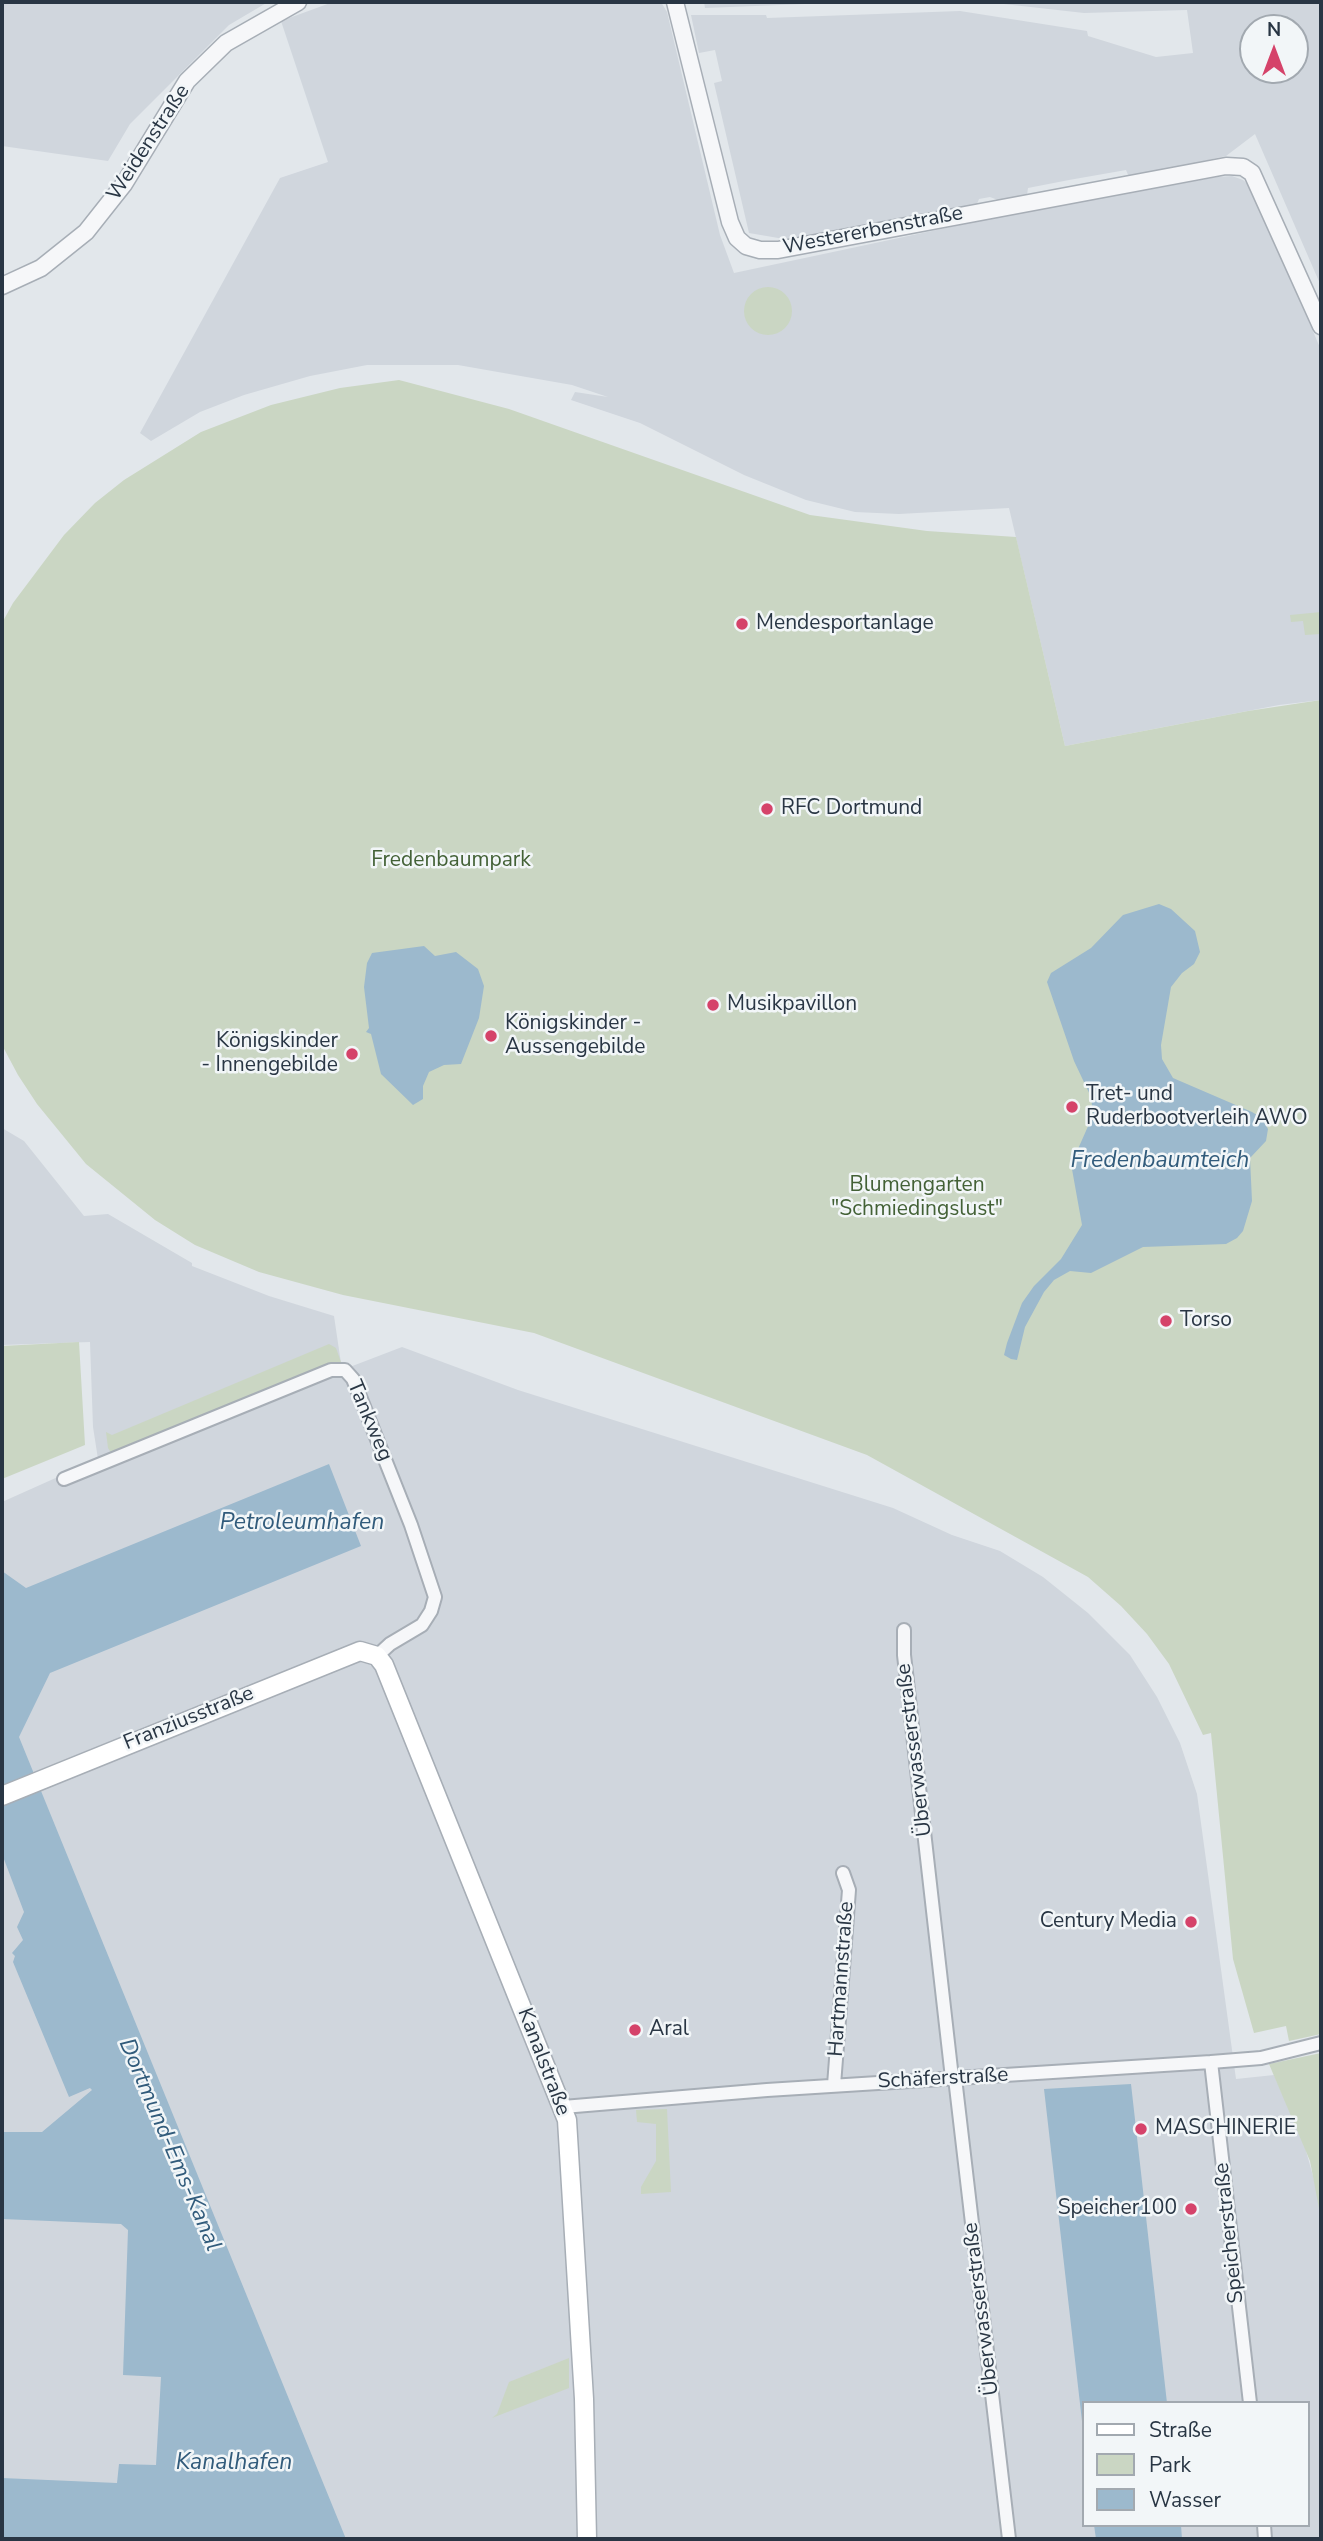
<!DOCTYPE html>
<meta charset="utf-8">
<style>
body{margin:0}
#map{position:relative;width:1323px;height:2541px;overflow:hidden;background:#e2e7eb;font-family:"Nunito Sans",sans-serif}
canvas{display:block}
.frame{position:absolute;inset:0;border:4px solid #293644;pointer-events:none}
.legend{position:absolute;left:1082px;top:2401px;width:228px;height:126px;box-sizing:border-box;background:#f2f6f8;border:2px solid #a2a9b0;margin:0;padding:9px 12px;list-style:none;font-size:21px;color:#293644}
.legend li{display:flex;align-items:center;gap:14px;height:35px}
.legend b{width:35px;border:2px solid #a2a9b0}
.north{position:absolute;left:1239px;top:14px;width:70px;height:70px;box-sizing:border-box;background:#f2f6f8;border:2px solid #a2a9b0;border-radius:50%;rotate:0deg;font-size:19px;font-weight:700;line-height:28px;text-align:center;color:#293644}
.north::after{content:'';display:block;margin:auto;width:24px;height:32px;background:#d5436a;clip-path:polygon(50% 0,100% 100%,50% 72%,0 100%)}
</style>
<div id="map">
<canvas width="1323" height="2541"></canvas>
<div class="frame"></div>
<ul class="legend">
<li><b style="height:9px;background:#fff"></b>Straße</li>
<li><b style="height:19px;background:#cad6c3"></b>Park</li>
<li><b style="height:19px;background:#9cb9cd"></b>Wasser</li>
</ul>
<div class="north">N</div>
</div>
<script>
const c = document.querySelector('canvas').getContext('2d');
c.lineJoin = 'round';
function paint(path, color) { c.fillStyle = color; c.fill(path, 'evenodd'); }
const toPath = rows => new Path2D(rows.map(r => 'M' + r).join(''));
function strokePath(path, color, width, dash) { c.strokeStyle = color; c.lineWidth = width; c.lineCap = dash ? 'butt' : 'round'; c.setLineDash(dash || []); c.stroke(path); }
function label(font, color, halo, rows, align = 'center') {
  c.font = font + ' "Nunito Sans",sans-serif'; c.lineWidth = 5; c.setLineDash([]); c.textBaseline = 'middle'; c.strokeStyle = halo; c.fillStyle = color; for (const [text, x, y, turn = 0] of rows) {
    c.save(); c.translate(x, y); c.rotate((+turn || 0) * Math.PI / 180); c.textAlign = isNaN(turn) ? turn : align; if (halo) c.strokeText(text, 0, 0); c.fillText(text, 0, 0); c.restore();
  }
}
paint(toPath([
 [2,2,268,2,229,25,130,124,108,161,2,146],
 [333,2,661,2,667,12,720,235,734,273,993,218,1217,177,1232,176,1243,180,1251,187,1321,350,1321,700,1279,705,1065,746,1009,508,899,514,855,512,806,500,744,475,640,423,571,400,575,392,608,397,572,385,458,365,367,365,310,376,244,395,200,412,151,441,140,433,280,178,328,162,281,21],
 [704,2,855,2,705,8],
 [986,2,1321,2,1321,286,1255,134,1226,156,1168,169,1129,177,1126,170,1069,180,1028,188,1027,195,998,200,990,197,979,199,977,204,790,240,749,233,714,83,722,81,715,50,699,53,691,15,766,15,767,18,960,11,1087,31,1088,36,1156,57,1193,53,1187,10,1084,13],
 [1253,28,1295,28,1295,70,1253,70],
 [2,1128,24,1141,84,1216,108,1214,192,1263,192,1266,269,1296,334,1316,342,1370,402,1347,518,1390,893,1508,952,1535,1000,1551,1043,1577,1088,1613,1130,1655,1157,1697,1180,1743,1197,1794,1236,2079,1274,2075,1303,2140,1318,2194,1321,2219,1321,2539,2,2539,2,1502,98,1459,93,1427,90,1342,2,1345],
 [1083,2403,1307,2403,1307,2525,1083,2525]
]), '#d0d6dd');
paint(toPath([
 '744 311a24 24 0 1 1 48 0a24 24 0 1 1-48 0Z',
 [399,380,509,409,810,515,927,531,1016,537,1065,746,1248,711,1321,700,1321,2034,1289,2041,1286,2026,1254,2033,1233,1959,1211,1733,1203,1735,1169,1664,1147,1634,1121,1606,1088,1577,867,1455,534,1333,343,1295,259,1272,195,1245,155,1220,86,1164,37,1104,18,1075,2,1045,2,623,13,603,64,535,95,503,124,480,201,432,271,405,340,388],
 [1321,612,1321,634,1305,635,1303,621,1291,622,1290,615],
 [79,1342,85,1445,2,1479,2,1346],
 [329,1344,336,1348,341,1362,112,1454,108,1448,106,1432,112,1435],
 [1321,2053,1321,2219,1310,2161,1269,2064],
 [667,2109,671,2192,641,2194,641,2187,656,2161,656,2124,637,2122,636,2110],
 [569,2358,569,2388,492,2418,497,2414,509,2382]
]), '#cad6c3');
paint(toPath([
 [1159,904,1171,909,1195,931,1200,952,1194,964,1182,973,1171,987,1161,1045,1162,1059,1173,1078,1252,1112,1262,1118,1268,1129,1266,1141,1250,1158,1252,1201,1243,1231,1237,1238,1226,1244,1143,1247,1091,1273,1070,1271,1054,1280,1044,1292,1025,1327,1017,1360,1011,1359,1004,1355,1007,1343,1022,1303,1034,1286,1061,1259,1082,1225,1070,1158,1074,1158,1093,1115,1091,1097,1074,1061,1047,982,1051,973,1091,948,1123,915],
 [424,946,435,956,456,952,478,969,484,986,479,1018,461,1064,444,1065,429,1072,423,1086,423,1099,413,1105,381,1074,371,1034,366,1032,369,1028,364,987,367,963,372,953],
 [329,1464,361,1546,50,1673,19,1737,346,2539,2,2539,2,2478,117,2483,119,2464,156,2465,161,2377,123,2375,128,2230,121,2224,2,2219,2,2132,42,2132,92,2090,90,2088,69,2097,13,1962,15,1956,12,1953,23,1940,17,1927,24,1912,2,1854,2,1571,26,1588],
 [1131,2084,1167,2403,1083,2403,1083,2430,1044,2089],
 [1094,2525,1181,2525,1182,2539,1096,2539]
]), '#9cb9cd');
const minor = toPath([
 [64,1479,331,1370,345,1370,353,1379,411,1525,435,1597,431,1611,422,1625,390,1644,377,1656],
 [904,1630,904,1655,952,2078],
 [1211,2062,1250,2403],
 [955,2078,1009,2539],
 [834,2085,849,1890,843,1873],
 [563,2107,767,2090,1211,2062,1261,2058,1321,2043],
 [1264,2525,1265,2539]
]);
const tertiary = toPath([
 [675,2,730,222,737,238,746,246,760,250,778,250,1226,166,1243,167,1252,173,1321,326],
 [2,286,41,268,86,232,124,184,187,81,226,43,298,2]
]);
const secondary = toPath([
 [2,1796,360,1651,377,1656,384,1665,567,2120,584,2399,587,2539]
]);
strokePath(minor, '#a7aeb6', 16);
strokePath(tertiary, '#a7aeb6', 19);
strokePath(secondary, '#a7aeb6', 21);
strokePath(minor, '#f6f7f9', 12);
strokePath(tertiary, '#f6f7f9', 16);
strokePath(secondary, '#fff', 18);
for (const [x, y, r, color] of [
 [742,624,7,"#d5436a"],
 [767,809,7,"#d5436a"],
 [713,1005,7,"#d5436a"],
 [491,1036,7,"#d5436a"],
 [352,1054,7,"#d5436a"],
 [1072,1107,7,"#d5436a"],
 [1166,1321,7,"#d5436a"],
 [1191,1922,7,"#d5436a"],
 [635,2030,7,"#d5436a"],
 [1141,2129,7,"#d5436a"],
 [1191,2209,7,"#d5436a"]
]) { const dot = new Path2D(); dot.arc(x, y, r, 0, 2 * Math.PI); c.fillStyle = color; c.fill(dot); strokePath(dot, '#f2f6f8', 2.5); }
label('21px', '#293644', '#f2f6f8', [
 ["Weidenstraße",149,143,-57],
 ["Westererbenstraße",873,231,-11],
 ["Tankweg",369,1421,67],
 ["Franziusstraße",189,1719,-22],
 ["Überwasserstraße",915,1750,-97],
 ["Hartmannstraße",842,1979,-86],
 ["Kanalstraße",543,2062,69],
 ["Schäferstraße",943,2079,-3],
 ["Speicherstraße",1230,2233,-96],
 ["Überwasserstraße",982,2309,-97]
]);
label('21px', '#293644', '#f2f6f8', [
 ["Mendesportanlage",756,624],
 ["RFC Dortmund",781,809],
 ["Musikpavillon",727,1005],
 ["Königskinder -",505,1024],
 ["Aussengebilde",505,1048],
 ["Königskinder",338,1042,"right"],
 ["- Innengebilde",338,1066,"right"],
 ["Tret- und",1086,1095],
 ["Ruderbootverleih AWO",1086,1119],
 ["Torso",1180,1321],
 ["Century Media",1177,1922,"right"],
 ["Aral",649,2030],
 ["MASCHINERIE",1155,2129],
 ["Speicher100",1177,2209,"right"]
], 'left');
label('21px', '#436136', '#f2f6f8', [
 ["Fredenbaumpark",451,861],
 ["Blumengarten",917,1186],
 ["\"Schmiedingslust\"",917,1210]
]);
label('italic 23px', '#315b7b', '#f2f6f8', [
 ["Fredenbaumteich",1160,1161],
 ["Petroleumhafen",302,1523],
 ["Dortmund-Ems-Kanal",169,2145,67],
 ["Kanalhafen",234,2463]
]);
</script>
